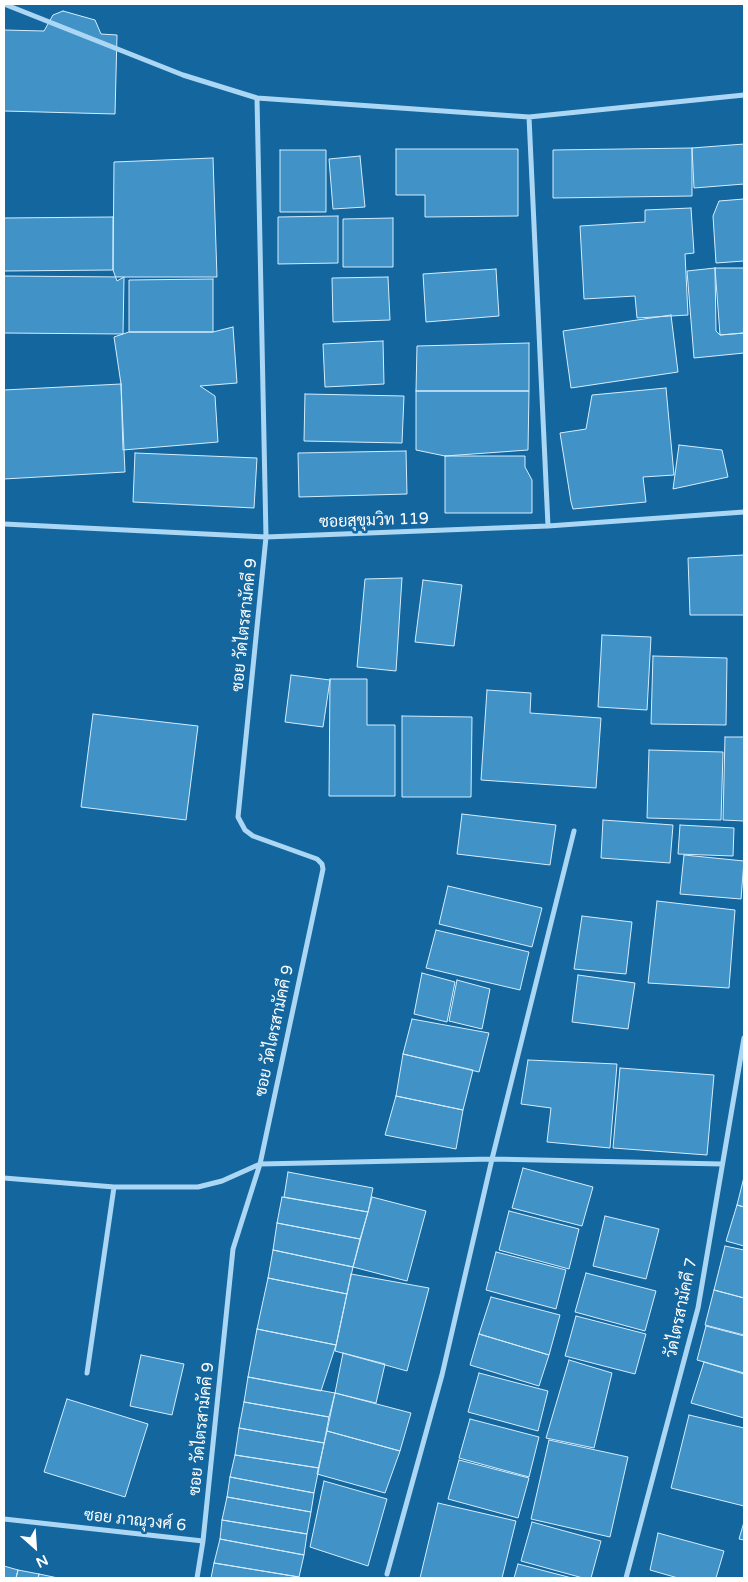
<!DOCTYPE html>
<meta charset="utf-8">
<style>
body{margin:0}
#map{position:relative;width:748px;height:1582px;overflow:hidden;background:#14669e;font-family:"Varela Round",sans-serif}
canvas{display:block}
.frame{position:absolute;inset:0;border:5px solid #fff;pointer-events:none}
.north{position:absolute;left:10px;top:1522px;width:50px;height:50px;-webkit-text-stroke:4px #14669e;paint-order:stroke;rotate:154deg;font-size:14px;font-weight:700;line-height:20px;text-align:center;color:#fff}
.north::after{content:'';display:block;margin:auto;width:18px;height:22px;background:#fff;clip-path:polygon(50% 0,100% 100%,50% 72%,0 100%)}
</style>
<div id="map">
<canvas width="748" height="1582"></canvas>
<div class="frame"></div>
<div class="north">N</div>
</div>
<script>
const c = document.querySelector('canvas').getContext('2d');
c.lineJoin = 'round';
function paint(path, color) { c.fillStyle = color; c.fill(path, 'evenodd'); }
const toPath = rows => new Path2D(rows.map(r => 'M' + r).join(''));
function strokePath(path, color, width, dash) { c.strokeStyle = color; c.lineWidth = width; c.lineCap = dash ? 'butt' : 'round'; c.setLineDash(dash || []); c.stroke(path); }
function label(font, color, halo, rows, align = 'center') {
  c.font = font + ' "Varela Round",Sarabun,sans-serif'; c.lineWidth = 5; c.setLineDash([]); c.textBaseline = 'middle'; c.strokeStyle = halo; c.fillStyle = color; for (const [text, x, y, turn = 0] of rows) {
    c.save(); c.translate(x, y); c.rotate((+turn || 0) * Math.PI / 180); c.textAlign = isNaN(turn) ? turn : align; if (halo) c.strokeText(text, 0, 0); c.fillText(text, 0, 0); c.restore();
  }
}
const building = toPath([
 [63,11,95,20,101,34,117,35,115,114,4,111,4,30,44,31,53,15,63,11],
 [744,144,744,184,694,188,692,148,744,144],
 [692,148,692,196,553,198,553,150,692,148],
 [396,149,518,149,518,216,425,217,425,195,396,195,396,149],
 [280,150,326,150,326,212,280,212,280,150],
 [360,156,365,207,333,209,329,159,360,156],
 [213,158,217,277,124,277,117,281,113,270,114,162,213,158],
 [744,199,744,261,716,263,713,216,719,201,744,199],
 [691,208,694,253,685,254,688,315,637,318,635,296,584,299,580,226,645,222,645,210,691,208],
 [338,216,338,263,278,264,278,217,338,216],
 [113,217,113,270,4,271,4,218,113,217],
 [393,218,393,267,343,267,343,219,393,218],
 [715,268,744,268,744,333,720,335,716,331,715,268],
 [715,268,720,335,744,333,744,353,694,358,687,271,715,268],
 [496,269,499,316,426,322,423,274,496,269],
 [4,276,124,277,123,334,4,333,4,276],
 [388,277,390,320,333,322,332,278,388,277],
 [213,279,213,332,129,332,129,280,213,279],
 [671,315,678,372,571,388,563,331,671,315],
 [233,327,237,383,200,386,215,396,218,442,123,450,121,384,114,337,129,332,213,332,233,327],
 [383,341,384,384,325,387,323,344,383,341],
 [529,343,529,391,416,391,417,346,529,343],
 [121,384,125,472,4,479,4,390,121,384],
 [666,388,674,475,643,477,646,502,573,509,571,502,560,433,586,429,592,395,666,388],
 [416,391,529,391,528,450,445,456,416,450,416,391],
 [305,394,404,396,402,443,304,441,305,394],
 [679,445,722,450,728,477,673,489,679,445],
 [406,451,407,494,299,497,298,453,406,451],
 [135,453,257,458,254,508,133,502,135,453],
 [445,456,525,456,525,467,532,480,532,513,445,513,445,456],
 [744,555,744,615,690,615,688,558,744,555],
 [402,578,396,671,357,667,365,579,402,578],
 [423,580,462,585,454,646,415,642,423,580],
 [602,635,651,637,647,710,598,707,602,635],
 [653,656,727,658,726,725,651,724,653,656],
 [291,675,330,680,323,727,285,722,291,675],
 [330,679,367,679,367,725,395,725,395,796,329,796,330,679],
 [487,690,531,693,530,713,601,718,596,788,481,780,487,690],
 [93,714,198,726,186,820,81,807,93,714],
 [402,716,472,717,471,797,402,797,402,716],
 [725,737,744,737,744,821,723,820,725,737],
 [649,750,723,752,721,820,647,818,649,750],
 [462,814,556,825,550,865,457,854,462,814],
 [603,820,673,825,670,863,601,858,603,820],
 [680,825,734,828,733,856,678,854,680,825],
 [684,855,744,861,741,899,680,894,684,855],
 [448,886,542,908,532,947,439,924,448,886],
 [657,901,735,910,729,988,648,983,657,901],
 [582,916,632,922,626,974,574,969,582,916],
 [436,930,529,952,520,990,426,968,436,930],
 [422,973,455,982,447,1022,414,1014,422,973],
 [578,975,635,983,628,1029,572,1022,578,975],
 [457,980,490,989,482,1029,449,1021,457,980],
 [412,1019,489,1033,479,1072,403,1054,412,1019],
 [403,1054,473,1070,463,1110,396,1096,403,1054],
 [528,1060,617,1064,610,1148,547,1142,551,1108,521,1104,528,1060],
 [620,1068,714,1075,707,1155,613,1148,620,1068],
 [396,1096,463,1110,456,1149,385,1135,396,1096],
 [523,1168,593,1187,582,1226,512,1208,523,1168],
 [288,1172,373,1188,368,1212,284,1197,288,1172],
 [744,1177,744,1207,737,1205,744,1177],
 [282,1197,368,1212,360,1239,277,1223,282,1197],
 [372,1197,426,1211,407,1281,353,1267,372,1197],
 [737,1205,744,1207,744,1246,726,1241,737,1205],
 [509,1211,579,1229,569,1269,499,1250,509,1211],
 [605,1216,659,1229,646,1279,593,1266,605,1216],
 [277,1223,360,1239,353,1267,273,1250,277,1223],
 [725,1246,744,1250,744,1298,714,1290,725,1246],
 [273,1250,353,1267,347,1294,268,1278,273,1250],
 [496,1252,566,1270,556,1309,486,1290,496,1252],
 [586,1273,656,1291,645,1331,575,1312,586,1273],
 [351,1274,429,1288,407,1371,335,1351,351,1274],
 [268,1278,347,1294,336,1345,257,1329,268,1278],
 [714,1290,744,1298,744,1335,705,1325,714,1290],
 [491,1297,560,1315,549,1355,479,1334,491,1297],
 [576,1316,646,1334,635,1374,565,1356,576,1316],
 [706,1326,744,1336,744,1373,697,1360,706,1326],
 [257,1329,336,1345,321,1391,248,1377,257,1329],
 [479,1334,549,1355,539,1386,470,1365,479,1334],
 [343,1353,385,1364,376,1403,335,1393,343,1353],
 [141,1355,184,1364,172,1415,130,1406,141,1355],
 [569,1360,612,1373,594,1448,546,1438,569,1360],
 [704,1362,744,1374,744,1418,691,1403,704,1362],
 [479,1373,548,1391,538,1431,468,1412,479,1373],
 [248,1377,335,1393,329,1417,244,1402,248,1377],
 [335,1393,411,1413,400,1451,327,1431,335,1393],
 [67,1399,148,1424,125,1497,44,1472,67,1399],
 [244,1402,329,1417,324,1443,239,1428,244,1402],
 [689,1415,744,1428,744,1506,671,1488,689,1415],
 [470,1419,539,1437,529,1477,459,1458,470,1419],
 [239,1428,324,1443,319,1468,235,1455,239,1428],
 [327,1431,400,1451,385,1493,317,1474,327,1431],
 [549,1440,628,1457,610,1537,531,1519,549,1440],
 [235,1455,319,1468,314,1493,230,1477,235,1455],
 [459,1460,529,1478,518,1518,448,1499,459,1460],
 [230,1477,314,1493,311,1512,227,1497,230,1477],
 [324,1481,387,1499,368,1566,310,1547,324,1481],
 [227,1497,311,1512,307,1534,222,1520,227,1497],
 [438,1503,516,1521,502,1578,420,1578,438,1503],
 [222,1520,307,1534,304,1555,220,1539,222,1520],
 [532,1522,601,1541,591,1578,583,1578,521,1561,532,1522],
 [744,1522,744,1540,739,1539,744,1522],
 [658,1533,724,1551,716,1578,678,1578,650,1570,658,1533],
 [220,1539,304,1555,299,1577,214,1563,220,1539],
 [214,1563,299,1577,299,1578,211,1578,214,1563],
 [518,1564,572,1578,514,1578,518,1564],
 [4,1566,18,1570,16,1578,4,1578,4,1566],
 [18,1570,39,1574,38,1578,16,1578,18,1570],
 [39,1574,58,1578,38,1578,39,1574]
]);
paint(building, '#4192c6');
strokePath(building, '#d4edfd', 1);
strokePath(toPath([
 [4,4,183,75,257,98,529,117,744,95],
 [529,117,548,526],
 [4,524,266,537,548,526,744,512],
 [4,1178,114,1187,198,1187,222,1181,260,1164,492,1159,722,1164],
 [87,1373,114,1187],
 [4,1519,203,1541],
 [387,1574,442,1375,492,1159,574,831],
 [197,1578,203,1541,233,1249,260,1164,323,869,322,864,317,859,253,836,245,830,238,817,266,537,257,98],
 [626,1578,698,1308,744,1038]
]), '#abd7f4', 5);
label('16px', '#fff', '#14669e', [
 ["ซอยสุขุมวิท 119",374,521,-2],
 ["ซอย วัดไตรสามัคคี 9",245,625,-84],
 ["ซอย วัดไตรสามัคคี 9",275,1031,-78],
 ["วัดไตรสามัคคี 7",682,1308,-78],
 ["ซอย วัดไตรสามัคคี 9",202,1429,-84],
 ["ซอย ภาณุวงศ์ 6",135,1521,6]
]);
</script>
